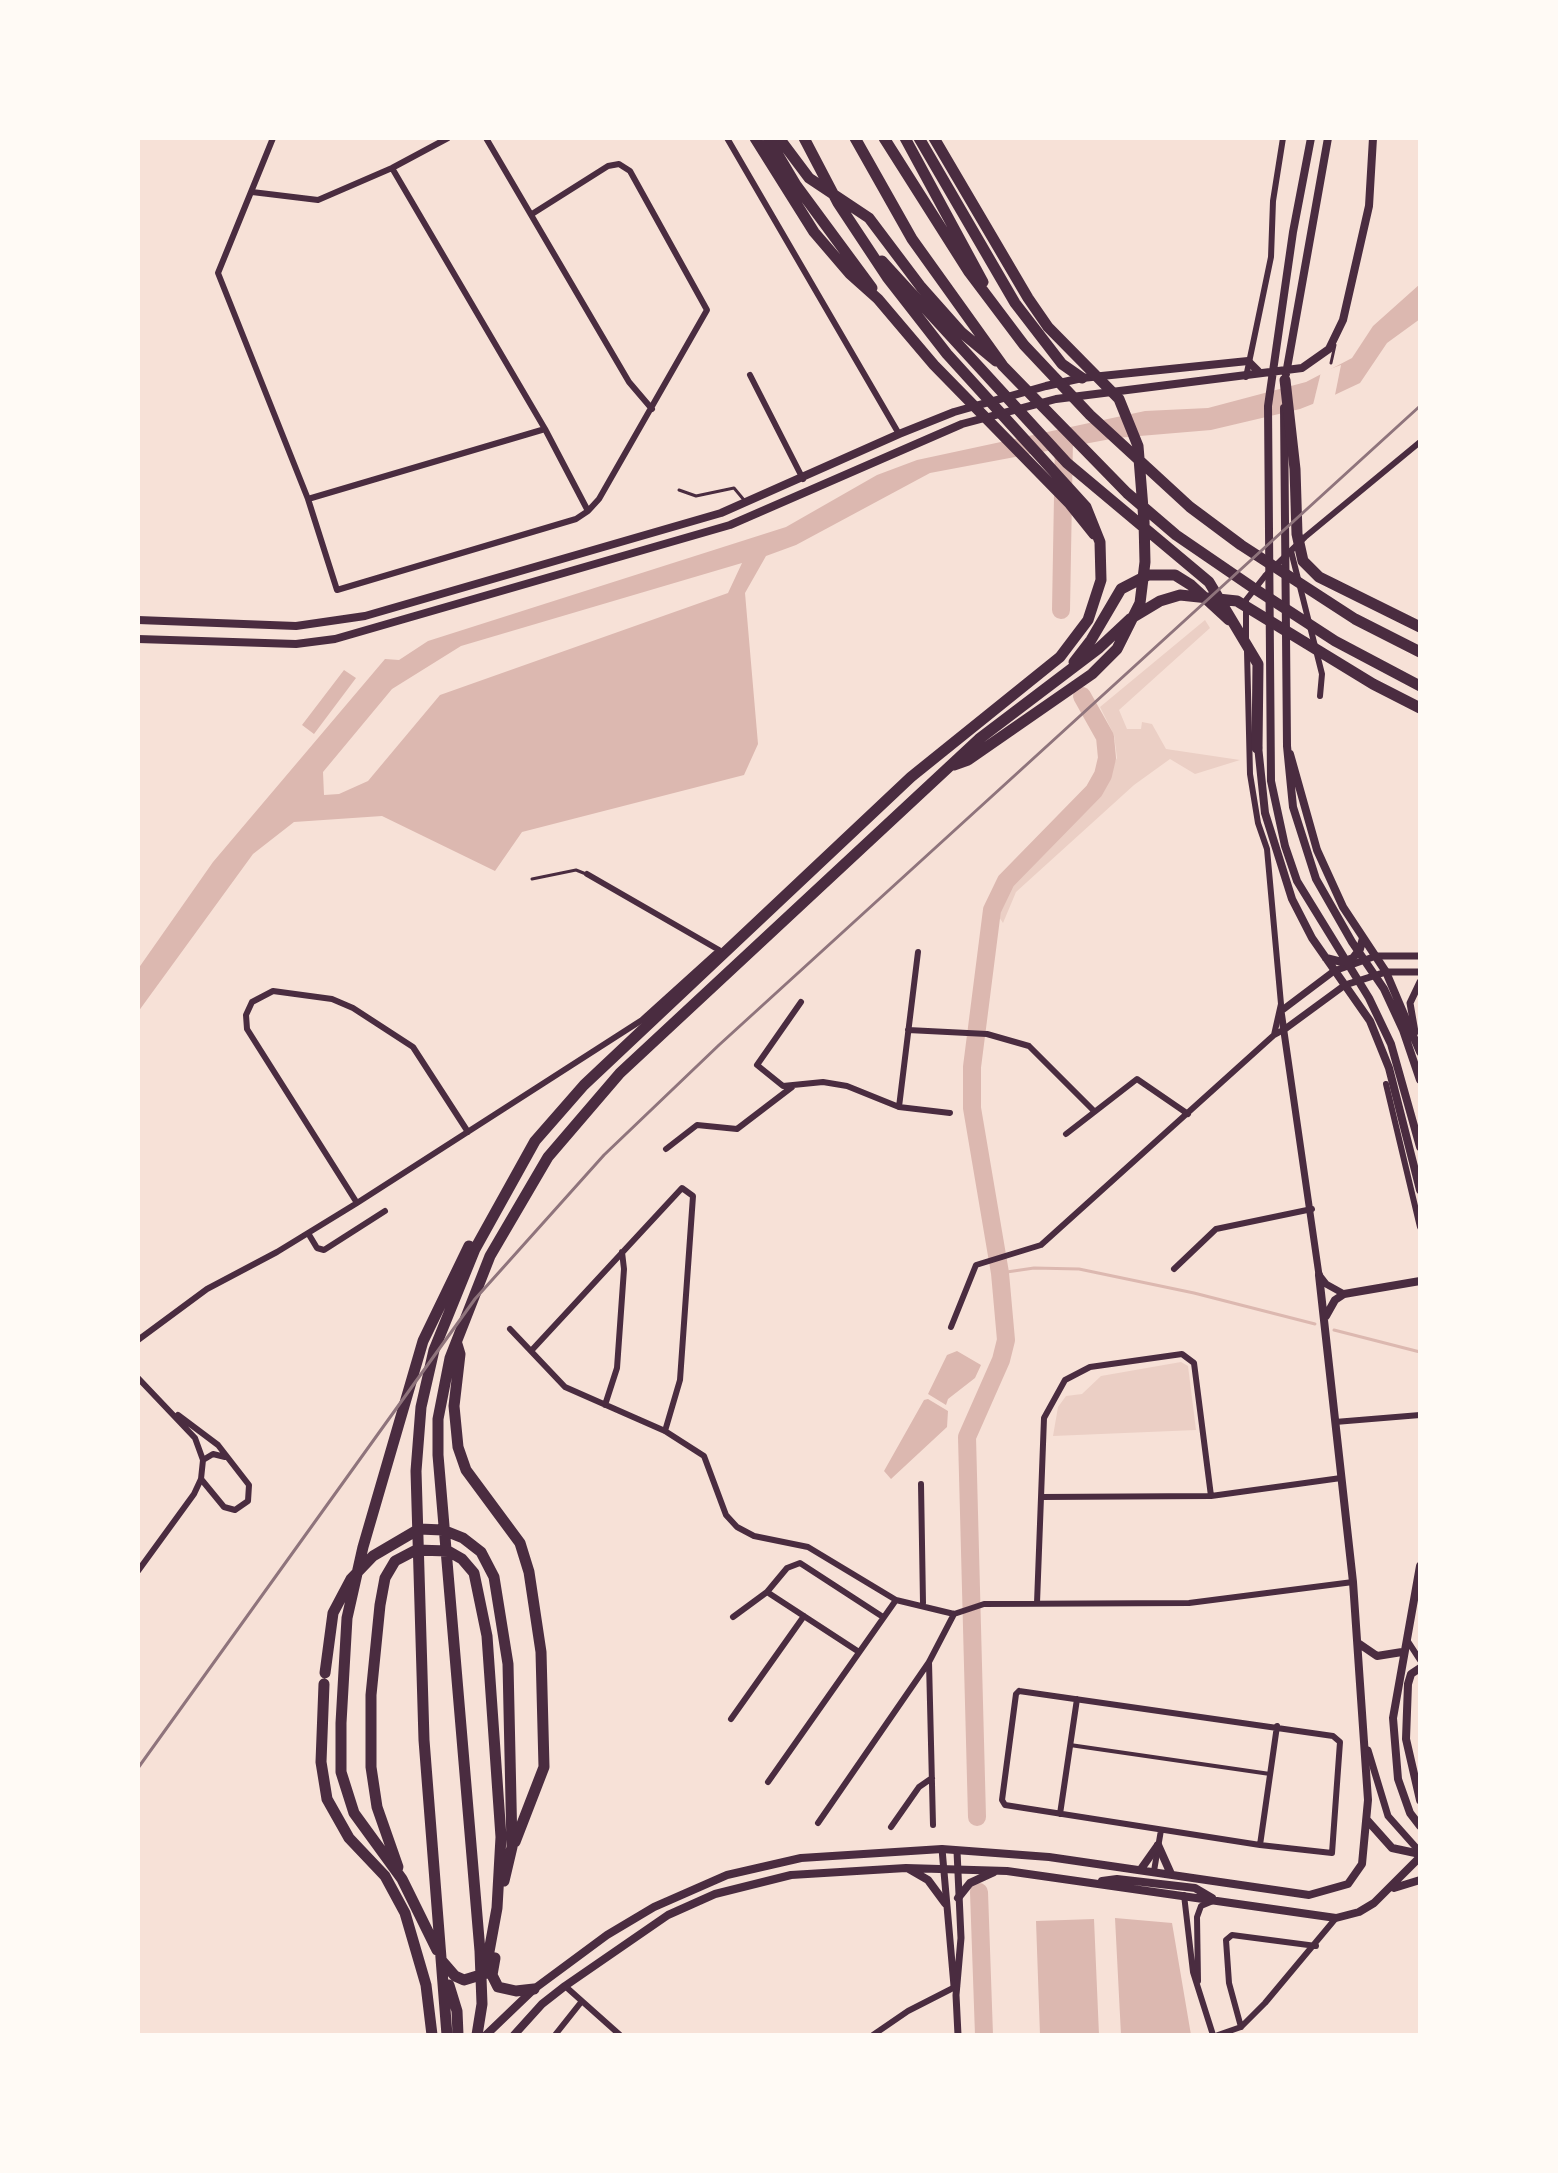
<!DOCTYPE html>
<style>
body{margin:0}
#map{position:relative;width:1558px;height:2173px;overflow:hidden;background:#f7e1d7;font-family:Manrope,sans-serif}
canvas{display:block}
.frame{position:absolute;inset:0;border:140px solid #fffaf5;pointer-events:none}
</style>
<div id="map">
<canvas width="1558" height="2173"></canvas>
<div class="frame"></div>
</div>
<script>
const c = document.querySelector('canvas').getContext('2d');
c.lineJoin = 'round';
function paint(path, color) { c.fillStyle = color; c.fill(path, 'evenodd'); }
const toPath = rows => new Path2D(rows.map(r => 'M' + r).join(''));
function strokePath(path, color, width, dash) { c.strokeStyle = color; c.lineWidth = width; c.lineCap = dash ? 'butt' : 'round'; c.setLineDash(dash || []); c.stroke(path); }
paint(toPath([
 [1205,620,1210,628,1119,710,1127,729,1141,729,1142,722,1152,724,1166,749,1240,760,1195,774,1170,759,1134,785,1016,892,1003,923,997,914,1012,882,1095,799,1117,758,1114,735,1100,707],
 [1181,1362,1188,1366,1196,1430,1053,1436,1058,1407,1066,1396,1082,1394,1101,1376]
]), '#ebcfc5');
paint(toPath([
 [1420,284,1420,319,1387,343,1360,383,1328,398,1300,409,1211,430,1116,438,930,473,796,545,766,556,745,593,758,744,744,775,522,832,495,871,382,816,294,822,253,854,138,1012,138,969,213,862,385,659,399,660,428,641,786,527,877,475,917,460,1145,411,1208,408,1306,382,1352,358,1373,326],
 [742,563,728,593,440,695,368,781,339,794,324,795,323,772,392,689,461,646],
 [344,670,356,678,314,734,302,725],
 [957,1351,981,1365,975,1378,948,1399,946,1405,928,1394,947,1355],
 [928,1399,948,1411,947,1427,891,1479,884,1471,924,1400],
 [1115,1918,1172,1923,1191,2035,1121,2035],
 [1094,1919,1099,2035,1040,2035,1036,1921]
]), '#dcb8b0');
paint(toPath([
 [1341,365,1334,400,1312,409,1321,372]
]), '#f7e1d7');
strokePath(toPath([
 [1000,1273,1034,1268,1079,1269,1194,1293,1315,1324],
 [1334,1330,1420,1352]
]), '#dcb8b0', 3);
strokePath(toPath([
 [1061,610,1064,439],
 [977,1817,967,1437,1001,1360,1006,1340,1000,1273,972,1108,972,1067,992,910,1006,881,1094,791,1103,775,1107,758,1105,737,1082,696],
 [979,1892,984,2035]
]), '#dcb8b0', 18);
strokePath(toPath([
 [1331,363,1335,345],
 [679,490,696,496,734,488,744,500],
 [532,879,576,870,586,874]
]), '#4a2c40', 3);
strokePath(toPath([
 [1070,1745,1270,1774]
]), '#4a2c40', 4);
strokePath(toPath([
 [273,138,218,273,308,499,337,590,576,519,588,511,599,499,707,310,630,171,619,164,608,166,532,214],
 [486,138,629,382,652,409],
 [727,138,899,434],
 [392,168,545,429,588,511],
 [252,192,318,200,392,168,448,138],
 [750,375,803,479],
 [1246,377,1271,257,1273,201,1283,138],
 [308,499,545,429],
 [1291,551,1322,674,1320,696],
 [1246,640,1246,600,1265,576,1305,537,1420,442],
 [1247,651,1250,774,1258,823,1267,849,1281,1004,1274,1035,1285,1029],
 [587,874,719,950],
 [801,1002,757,1065,783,1086,823,1082,847,1086,899,1107,950,1113],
 [908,1030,987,1034,1029,1046,1094,1111],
 [1386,1084,1420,1227],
 [899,1107,918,952],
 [1066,1134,1137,1079,1188,1114],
 [666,1149,697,1125,737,1129,792,1087],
 [357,1203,247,1029,246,1015,252,1002,273,991,332,999,353,1008,413,1047,468,1132],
 [308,1233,317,1248,324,1250,385,1211],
 [1174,1269,1216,1229,1312,1209],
 [951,1327,976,1265,1041,1245,1274,1035],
 [510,1329,565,1387,665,1431,704,1456,726,1515,737,1527,754,1536,808,1547,896,1600,954,1614,984,1604,1189,1603,1353,1582],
 [138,1340,207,1289,277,1252,357,1203,642,1020,715,954],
 [531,1351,682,1188,693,1196,680,1380,665,1431],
 [138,1378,195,1438,203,1460,201,1479,194,1494,138,1571],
 [605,1405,617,1368,624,1269,622,1252],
 [178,1415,218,1445,249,1485,248,1501,235,1510,224,1507,201,1479],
 [1335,1422,1420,1415],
 [203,1460,213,1454,225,1457],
 [921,1484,923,1603],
 [1041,1497,1211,1496,1341,1478],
 [767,1592,859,1652],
 [1037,1603,1044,1418,1065,1380,1090,1367,1182,1354,1194,1363,1211,1496],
 [733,1617,767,1592,787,1568,800,1563,883,1617],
 [1407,1640,1420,1660],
 [929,1662,933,1825],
 [1019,1691,1333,1736,1340,1742,1332,1853,1260,1845,1005,1805,1002,1800,1016,1694,1019,1691],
 [731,1719,804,1616],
 [768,1782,896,1600],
 [1060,1814,1077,1699],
 [818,1823,929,1662,954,1614],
 [891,1827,919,1787,932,1778],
 [1260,1845,1277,1726],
 [1154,1871,1161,1830],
 [1184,1895,1193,1972,1213,2035],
 [1198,1981,1197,1917,1201,1906,1213,1901],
 [565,1986,620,2035],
 [1241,2027,1229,1983,1226,1940,1232,1935,1316,1946],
 [555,2035,582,2001],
 [873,2035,908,2011,957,1986],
 [1218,2035,1241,2027,1265,2003,1336,1918]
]), '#4a2c40', 6);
strokePath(toPath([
 [1285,1029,1345,985,1386,972,1420,972],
 [1415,1032,1410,1003,1420,982],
 [1344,1294,1326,1284,1319,1275,1281,1011,1334,971,1376,956,1420,956],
 [1368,1750,1388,1816,1420,1852],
 [942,1849,954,1986],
 [957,1851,961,1938,956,1995,958,2035]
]), '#4a2c40', 7);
strokePath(toPath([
 [1311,138,1293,232,1268,406,1271,781,1285,846,1297,881,1369,998,1391,1044,1420,1147],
 [1286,374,1328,138],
 [1284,408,1287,746,1293,807,1316,879,1352,942,1384,989,1403,1030,1420,1080],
 [138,620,296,626,365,616,721,513,899,434,954,412,1046,386,1082,378,1248,361,1258,371],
 [138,639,296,644,335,639,730,525,962,424,1056,399,1302,368,1329,349,1343,320,1369,206,1373,138],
 [1258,746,1265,813,1292,899,1312,938,1370,1021,1389,1068,1420,1190],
 [1290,754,1317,850,1343,907,1386,972,1420,1052],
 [1326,958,1342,962,1353,958,1360,949,1363,938],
 [1326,1316,1335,1300,1344,1294,1420,1281],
 [1420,1566,1393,1718,1398,1779,1410,1813,1420,1826],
 [1358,1643,1377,1656,1402,1652],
 [1420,1668,1411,1674,1408,1684,1406,1739,1420,1800],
 [1367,1820,1392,1848,1420,1854],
 [1158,1845,1171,1874],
 [909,1869,928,1880,945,1903],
 [1141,1869,1158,1845],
 [1102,1881,1117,1879,1195,1888,1212,1898],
 [1394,1888,1420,1880],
 [958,1898,970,1883,994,1872],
 [486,2035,534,1989,607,1935,654,1907,727,1875,801,1858,942,1849,1049,1857,1309,1895,1348,1884,1362,1864,1368,1800,1353,1582,1319,1275],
 [514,2035,542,2004,565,1986,668,1915,715,1894,791,1875,906,1868,1007,1871,1336,1918,1359,1912,1374,1903,1420,1857]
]), '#4a2c40', 8);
strokePath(toPath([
 [755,138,814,232,850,274,878,299,934,365,1070,504,1094,534],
 [768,138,796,185,872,288],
 [779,138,809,178,869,218,921,287,961,332,996,361],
 [855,138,912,239,1003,366,1127,493,1176,535,1252,587,1335,641,1420,686],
 [884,138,969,272,1024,345,1090,415,1190,507,1241,545,1355,619,1420,652],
 [905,138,983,282],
 [919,138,1015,303,1062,364,1082,378],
 [934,138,1028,298,1048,327,1119,399,1138,446,1144,521,1145,562,1140,603,1117,649,1092,674,968,760,954,765],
 [882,261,1067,463,1209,582,1258,664,1257,748],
 [1285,380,1295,469,1297,534,1303,561,1319,577,1420,627],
 [1074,662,1091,640,1121,589,1148,575,1175,575,1191,585,1229,620],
 [457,1344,460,1354,454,1406,458,1447,466,1470,520,1543,529,1572,541,1652,544,1767,515,1842],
 [325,1673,333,1613,351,1579,373,1556,419,1529,443,1530,463,1538,481,1552,494,1577,508,1664,512,1847,504,1881],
 [324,1684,321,1762,327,1799,349,1838,385,1876,405,1913,426,1985,432,2035],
 [398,1867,377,1807,371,1767,371,1695,380,1605,385,1578,395,1561,416,1550,448,1551,462,1559,474,1573,487,1636,501,1837,497,1908,486,1968],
 [437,1950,402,1879,354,1813,341,1772,341,1723,347,1618,363,1547,423,1341,469,1246],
 [495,1958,492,1975,498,1987,516,1991,534,1989],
 [442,1961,455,1976,464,1980,487,1973],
 [449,1985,457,2011,458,2035],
 [447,2035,424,1740,416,1471,421,1407,434,1350,475,1249,535,1141,584,1085,911,777,1060,657,1088,620,1101,580,1100,542,1086,507,947,354,887,277,838,203,804,138],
 [477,2035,482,2004,480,1951,438,1455,438,1419,450,1358,490,1256,548,1157,620,1073,979,739,1099,648,1130,619,1160,601,1180,595,1237,601,1373,684,1420,708]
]), '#4a2c40', 11);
strokePath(toPath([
 [138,1768,475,1299,604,1155,719,1045,1420,406]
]), '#8f747c', 3);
</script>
